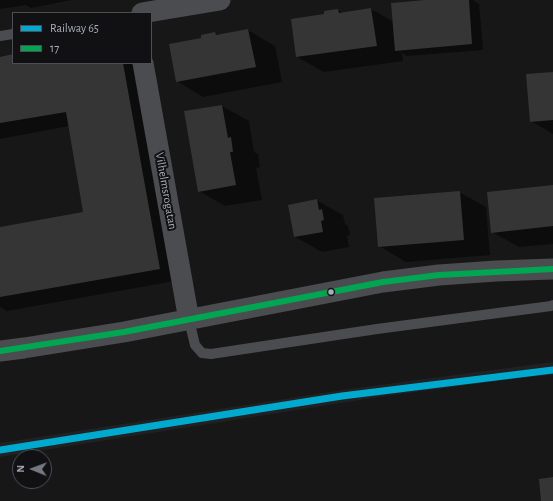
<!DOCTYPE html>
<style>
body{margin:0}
#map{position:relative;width:553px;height:501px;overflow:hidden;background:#171717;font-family:"Alegreya Sans",sans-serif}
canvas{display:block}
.legend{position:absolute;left:12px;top:12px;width:140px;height:52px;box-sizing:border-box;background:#111113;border:1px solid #4d4f55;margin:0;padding:5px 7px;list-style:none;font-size:12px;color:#a8adb8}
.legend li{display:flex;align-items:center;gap:8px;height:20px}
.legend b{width:20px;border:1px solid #4d4f55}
.north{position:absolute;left:12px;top:449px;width:40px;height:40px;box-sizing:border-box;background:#111113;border:1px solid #4d4f55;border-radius:50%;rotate:271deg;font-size:11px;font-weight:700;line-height:16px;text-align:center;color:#a8adb8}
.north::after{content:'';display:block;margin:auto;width:14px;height:18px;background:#757880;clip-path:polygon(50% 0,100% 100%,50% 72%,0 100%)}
</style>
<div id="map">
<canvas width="553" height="501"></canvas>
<ul class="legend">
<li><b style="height:5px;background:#00a9ce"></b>Railway 65</li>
<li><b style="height:5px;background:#00a651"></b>17</li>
</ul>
<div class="north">N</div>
</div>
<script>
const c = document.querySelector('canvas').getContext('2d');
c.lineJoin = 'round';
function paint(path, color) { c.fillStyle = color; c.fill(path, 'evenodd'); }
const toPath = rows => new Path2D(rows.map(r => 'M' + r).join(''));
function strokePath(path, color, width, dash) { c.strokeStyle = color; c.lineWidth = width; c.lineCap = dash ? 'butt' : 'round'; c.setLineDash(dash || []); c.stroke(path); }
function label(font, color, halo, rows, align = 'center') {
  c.font = font + ' "Alegreya Sans",sans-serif'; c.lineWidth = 4; c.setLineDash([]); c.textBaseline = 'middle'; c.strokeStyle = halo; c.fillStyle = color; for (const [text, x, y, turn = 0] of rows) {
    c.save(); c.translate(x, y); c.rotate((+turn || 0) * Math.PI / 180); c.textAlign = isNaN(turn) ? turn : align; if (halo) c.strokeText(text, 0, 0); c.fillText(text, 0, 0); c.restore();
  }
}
paint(toPath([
 [553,362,553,375,527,377,379,397,0,457,0,443,349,389]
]), '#212123');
paint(toPath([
 [0,0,72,0,31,8,26,5,0,9],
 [437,0,473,0,479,4,483,50,407,56,402,53,403,61,324,72,297,57,326,15,338,10,343,13,371,9,394,22],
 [248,30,275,46,282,82,203,97,177,81,215,33,219,36],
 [13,55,13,63,142,63,180,280,7,311,0,307,0,228,85,213,69,126,0,139,0,58],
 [553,73,553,134,531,121],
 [222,106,249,121,254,152,258,154,260,167,256,168,262,200,225,206,199,191],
 [553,186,553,244,519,247,492,232],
 [459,192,486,207,490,255,406,262,379,246],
 [316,200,343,215,345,224,348,226,350,235,347,236,349,247,322,252,295,237]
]), '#0007');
paint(toPath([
 [425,0,469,0,472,44,395,51,391,3],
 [371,8,377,46,296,57,291,19,324,14,324,11,338,9,339,13],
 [248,29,256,67,176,82,169,44,201,38,201,35,215,32,216,35],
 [13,54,13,63,123,63,160,269,0,297,0,227,83,212,66,112,0,123,0,57],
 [553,72,553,120,530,122,526,74],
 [222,105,228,138,231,137,233,152,230,152,236,185,198,192,184,111],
 [553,185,553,226,491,233,487,192],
 [460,191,464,240,378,247,374,198],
 [317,199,319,210,322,209,324,220,321,221,323,232,294,237,288,205],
 [553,477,553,501,541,501,539,479]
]), '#353536');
strokePath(toPath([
 [0,36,13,34],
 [189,320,195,345,202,353,211,354,377,329,551,306,553,305]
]), '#4b4c50', 10);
strokePath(toPath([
 [142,13,220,0],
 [143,63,189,320],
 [0,351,24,348,124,332,383,282,439,275,496,271,553,269]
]), '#4b4c50', 21);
strokePath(toPath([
 [0,351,124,332,383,282,439,275,553,269]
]), '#00a651', 6);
strokePath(toPath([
 [0,450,342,396,553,370]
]), '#00a9ce', 7);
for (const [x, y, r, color] of [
 [331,292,3.5,"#a8adb8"]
]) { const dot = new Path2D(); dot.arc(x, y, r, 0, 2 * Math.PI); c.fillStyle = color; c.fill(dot); strokePath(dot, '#111113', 1.5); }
label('12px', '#a8adb8', '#111113', [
 ["Vilhelmsrogatan",166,191,80]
]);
</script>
